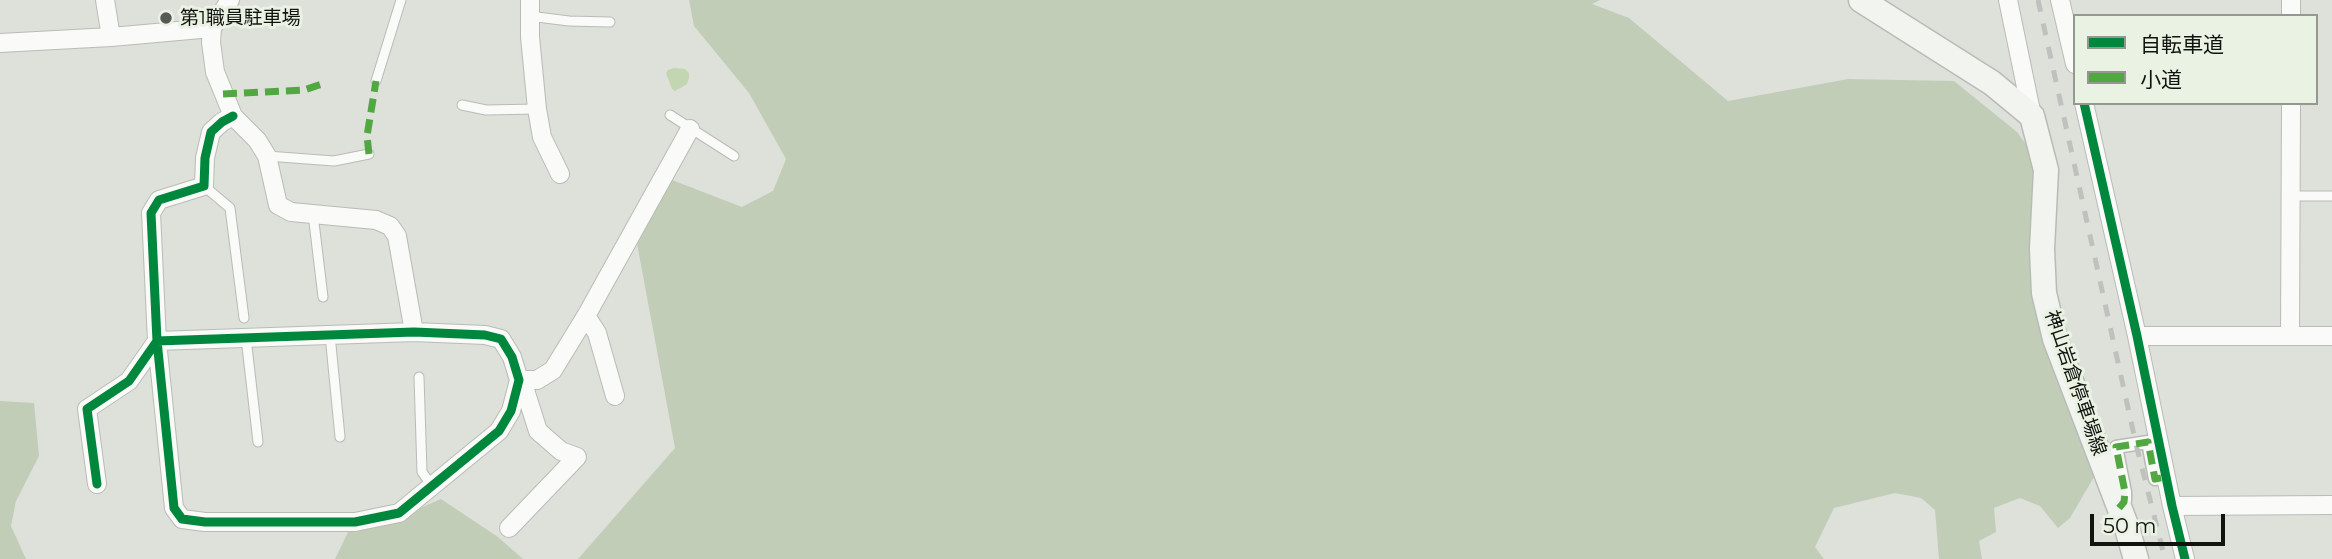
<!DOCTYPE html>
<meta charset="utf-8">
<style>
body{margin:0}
#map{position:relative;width:2332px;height:559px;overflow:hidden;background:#dde1da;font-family:Montserrat,"Noto Sans JP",sans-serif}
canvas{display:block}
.legend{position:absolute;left:2073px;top:14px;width:245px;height:91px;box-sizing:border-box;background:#eaf2e4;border:2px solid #93998e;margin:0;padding:9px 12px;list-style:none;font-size:21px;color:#10130e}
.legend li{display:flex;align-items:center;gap:14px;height:35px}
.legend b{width:35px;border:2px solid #93998e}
.scale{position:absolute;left:2090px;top:514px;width:135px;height:32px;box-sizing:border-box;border:4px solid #10130e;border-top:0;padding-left:9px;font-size:21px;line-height:24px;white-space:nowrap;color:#10130e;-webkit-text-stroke:5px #eaf2e4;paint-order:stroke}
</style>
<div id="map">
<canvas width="2332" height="559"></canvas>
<ul class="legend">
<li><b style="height:9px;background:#00873e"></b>自転車道</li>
<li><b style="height:9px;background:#51a841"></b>小道</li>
</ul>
<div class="scale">50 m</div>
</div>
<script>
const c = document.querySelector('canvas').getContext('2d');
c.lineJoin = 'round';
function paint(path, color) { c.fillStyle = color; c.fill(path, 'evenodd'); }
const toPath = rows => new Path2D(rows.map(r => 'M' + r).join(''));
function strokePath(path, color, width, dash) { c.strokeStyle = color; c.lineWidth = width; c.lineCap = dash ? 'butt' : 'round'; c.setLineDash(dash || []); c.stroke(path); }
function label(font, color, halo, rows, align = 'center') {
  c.font = font + ' Montserrat,"Noto Sans JP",sans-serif'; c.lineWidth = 6; c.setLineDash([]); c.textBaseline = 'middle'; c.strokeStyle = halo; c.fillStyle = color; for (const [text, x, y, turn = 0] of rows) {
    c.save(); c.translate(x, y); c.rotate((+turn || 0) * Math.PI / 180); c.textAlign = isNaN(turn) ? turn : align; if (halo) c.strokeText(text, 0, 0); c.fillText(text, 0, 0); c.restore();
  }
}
paint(toPath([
 [689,0,1600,0,1592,4,1629,18,1728,101,1848,79,1954,81,2017,132,2033,154,2042,318,2094,477,2070,518,2058,528,2040,506,2020,498,1994,508,1996,532,1979,541,1982,559,1939,559,1935,510,1921,498,1895,493,1834,508,1815,547,1824,559,578,559,675,448,636,238,672,180,742,207,773,191,786,159,749,93,694,26],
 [0,401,34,403,39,456,16,501,11,526,26,559,0,559],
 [441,499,498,537,523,559,335,559,350,528,402,516]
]), '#c2cdb8');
paint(toPath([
 [674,68,685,69,689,73,689,78,687,84,675,91,672,89,666,73,668,70]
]), '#c2d6b1');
const service = toPath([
 [529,16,569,21,610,22],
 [376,81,401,0],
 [462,105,486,110,537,109],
 [670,115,734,156],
 [267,156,334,161,369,154],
 [204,186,230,208,244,318],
 [2290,196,2332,196],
 [313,214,323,297],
 [330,335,340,437],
 [246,338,258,442],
 [419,377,422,472,432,486]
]);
const pedestrian = toPath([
 [2125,501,2125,492,2116,447,2148,442,2155,479,2166,477]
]);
const minor = toPath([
 [105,0,111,37],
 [230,0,212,28,211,42,215,72,233,116,257,140,267,156,278,205,291,212,376,220,390,226,397,236,414,332],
 [530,0,530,37,537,109,542,137,560,174],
 [2008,0,2032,116],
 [2060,0,2075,64],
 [2291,16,2291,0],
 [0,43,111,37,212,28],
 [2084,103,2137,336,2172,506,2185,559],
 [586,316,597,333,615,396],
 [2137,336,2332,336],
 [2290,336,2291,103],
 [519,380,537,380,553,370,586,316,690,129],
 [97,484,87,409,129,381,157,341,174,508,182,519,205,522,355,522,399,513,499,431,511,411,519,380,512,357,501,339,485,335,414,332,157,341,151,213,159,200,204,186,205,158,211,132,222,122,233,116],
 [2172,506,2332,505],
 [509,528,577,457,561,451,538,431,525,390,519,380]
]);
const secondary = toPath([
 [1861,0,1992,83,2032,116,2046,170,2042,249,2044,293,2055,339,2126,525,2136,559]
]);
strokePath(service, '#b9bcb6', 11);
strokePath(pedestrian, '#b9bcb6', 15);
strokePath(minor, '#b9bcb6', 20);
strokePath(secondary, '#b9bcb6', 27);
strokePath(service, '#fafaf9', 9);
strokePath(pedestrian, '#fafaf9', 12);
strokePath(minor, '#fafaf9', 18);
strokePath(secondary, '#f1f4ef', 24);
strokePath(toPath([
 [2038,0,2136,444,2165,559]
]), '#bfc1bf', 5, [12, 12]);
strokePath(toPath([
 [223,94,304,90,322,84],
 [369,154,367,136,376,81],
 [2119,508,2124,502,2125,492,2116,447,2148,442,2155,479,2166,477]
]), '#51a841', 7, [14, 7]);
strokePath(toPath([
 [2084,103,2137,336,2172,506,2185,559],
 [97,484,87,409,129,381,157,341,174,508,182,519,205,522,355,522,399,513,499,431,511,411,519,380,512,357,501,339,485,335,414,332,157,341,151,213,159,200,204,186,205,158,211,132,222,122,233,116]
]), '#00873e', 9);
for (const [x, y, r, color] of [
 [166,18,7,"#585b55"]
]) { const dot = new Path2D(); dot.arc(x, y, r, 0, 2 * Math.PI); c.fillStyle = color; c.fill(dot); strokePath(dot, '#eaf2e4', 2.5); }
label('19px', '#10130e', '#eaf2e4', [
 ["第1職員駐車場",180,18]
], 'left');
label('19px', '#10130e', '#eaf2e4', [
 ["神山岩倉停車場線",2075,383,71]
]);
</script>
